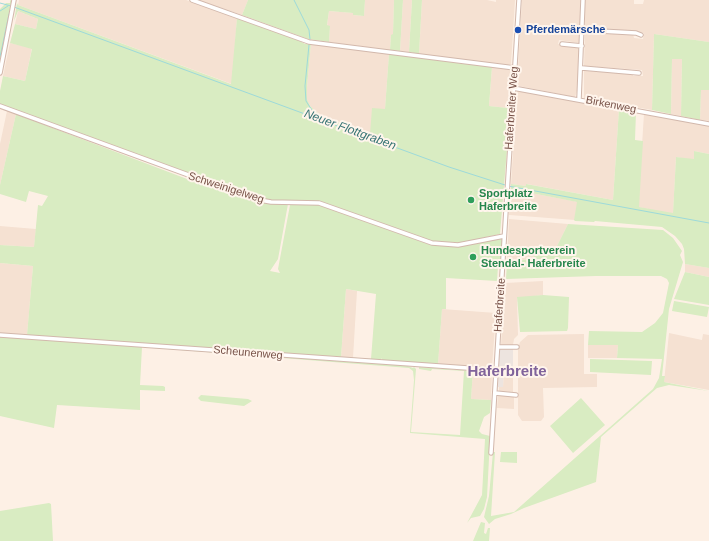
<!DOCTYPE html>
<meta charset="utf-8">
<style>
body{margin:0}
canvas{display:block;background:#fdf0e5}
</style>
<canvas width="709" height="541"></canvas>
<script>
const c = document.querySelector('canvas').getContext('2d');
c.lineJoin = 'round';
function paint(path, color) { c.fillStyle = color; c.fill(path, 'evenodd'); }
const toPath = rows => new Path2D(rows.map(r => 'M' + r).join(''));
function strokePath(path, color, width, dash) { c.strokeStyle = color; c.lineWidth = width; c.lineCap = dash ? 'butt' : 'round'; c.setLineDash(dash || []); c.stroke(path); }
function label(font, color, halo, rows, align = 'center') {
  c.font = font + ' Arial,sans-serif'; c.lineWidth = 4; c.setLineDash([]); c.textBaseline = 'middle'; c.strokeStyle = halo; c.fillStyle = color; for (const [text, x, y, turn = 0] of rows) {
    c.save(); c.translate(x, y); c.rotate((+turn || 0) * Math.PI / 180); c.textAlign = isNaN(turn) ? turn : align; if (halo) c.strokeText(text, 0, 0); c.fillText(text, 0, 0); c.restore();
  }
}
paint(toPath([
 [19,0,186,0,237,18,232,84,18,5],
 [198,0,248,0,242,15],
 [365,0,394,0,393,35,391,35,390,50,329,42,330,26,327,26,329,11,354,13,353,15,364,16],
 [403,0,412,0,409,52,400,51],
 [422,0,487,0,496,2,496,0,515,0,511,64,507,65,419,54],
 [522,0,581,0,580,43,559,40,558,44,580,47,580,88,578,88,575,97,519,86,517,84],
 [585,0,634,0,634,4,643,4,644,0,709,0,709,42,654,34,652,110,584,98,584,71,633,72,633,76,643,76,642,70,584,66,585,33,633,34,634,38,643,39,644,33,596,30,585,28],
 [18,11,38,19,36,29,15,24],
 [10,43,32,48,25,81,3,76],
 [311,43,389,54,385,109,370,134,321,116,310,106,307,99,307,87],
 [672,59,682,59,681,116,671,114],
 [492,67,511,70,508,108,489,106],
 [519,90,619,109,613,200,527,184,526,186,511,184,517,92],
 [701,90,709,90,709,121,700,120],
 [7,111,16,114,0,185,0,144],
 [644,114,709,126,709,154,694,151,694,160,676,157,673,214,638,207],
 [511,189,578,202,575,220,509,215],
 [509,219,568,224,555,250,534,252,534,259,507,261],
 [0,226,36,229,34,247,0,245],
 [0,263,33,266,27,335,0,333],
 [685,264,709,268,709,277,685,272],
 [543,281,543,295,517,298,518,335,514,339,513,345,501,345,505,283],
 [346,289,357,291,353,358,341,357],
 [442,309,496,313,492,367,438,364],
 [669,333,702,340,703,334,709,335,709,390,664,382],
 [584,334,584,374,597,374,597,387,543,388,544,417,541,421,522,421,518,415,518,348,520,342,528,335],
 [588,345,618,345,617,358,588,358],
 [504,366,513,366,513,392,499,391,499,387,503,387],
 [473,371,492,372,491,400,471,399],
 [498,396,514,396,514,409,497,408]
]), '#f5e1d2');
paint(toPath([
 [499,349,513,349,513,366,504,367,503,387,498,387]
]), '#ede4df');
paint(toPath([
 [10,0,13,2,0,66,0,9,6,3,10,3],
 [248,0,365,0,364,16,353,15,353,13,329,11,327,25,330,26,329,42,308,39,242,15],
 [394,0,403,0,400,51,390,50,391,35,393,34],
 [412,0,422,0,419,54,409,52],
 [17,3,18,5,231,84,237,18,295,38,305,44,311,43,307,87,307,99,310,106,321,116,370,134,372,108,385,109,389,54,492,67,489,106,508,108,509,101,511,101,500,234,455,244,430,242,321,202,260,200,0,104,0,91,3,76,25,81,32,49,10,43,15,24,36,29,38,19,18,11,14,21],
 [654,34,709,42,709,90,701,90,700,120,681,116,682,59,672,59,671,114,652,110],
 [619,109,636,112,635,140,643,141,639,207,673,213,676,157,694,159,694,151,709,154,709,268,685,264,684,249,682,244,675,236,662,227,595,221,594,222,575,221,574,220,577,202,511,189,511,184,526,186,526,184,613,200],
 [16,114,195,182,258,202,288,204,278,259,270,271,280,273,278,269,290,205,320,205,428,244,446,246,501,238,503,241,502,263,498,266,497,281,446,278,446,309,442,309,438,364,441,365,383,361,381,358,381,361,346,359,345,357,371,359,376,294,346,289,341,357,343,358,27,335,33,266,0,263,0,245,34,247,38,205,42,206,48,196,29,191,26,202,0,194,0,185],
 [568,224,663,230,673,238,682,251,680,255,683,262,669,309,662,376,665,376,664,382,709,391,669,385,657,388,601,437,596,482,524,508,511,514,495,519,489,524,484,517,489,496,493,452,495,452,491,516,514,512,653,389,659,378,662,359,617,358,618,345,588,345,589,331,642,332,655,323,663,313,669,283,667,279,661,276,596,276,506,279,507,261,534,259,534,252,555,250],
 [685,272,709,277,709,305,674,299],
 [543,295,569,297,568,328,567,331,520,332,517,297],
 [674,301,709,307,707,317,672,311],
 [0,336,405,365,413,368,414,367,416,369,411,432,460,435,464,371,432,369,431,371,419,369,419,367,473,371,471,399,491,400,490,413,484,417,479,431,482,434,490,436,490,439,487,497,484,509,480,516,471,518,467,523,482,495,485,439,410,433,414,380,413,371,409,368,142,347,140,385,163,386,165,387,165,391,140,390,140,410,57,405,54,428,0,416],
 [590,359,652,361,651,375,590,372],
 [201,395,248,399,252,401,244,406,201,401,198,398],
 [581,398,605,425,573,453,550,426],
 [501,452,517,452,517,463,500,462],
 [49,503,51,504,53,541,0,541,0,511],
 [481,522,485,523,484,533,486,534,488,528,490,528,489,541,473,541]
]), '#d9ecc2');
strokePath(toPath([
 [294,0,309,30,310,39],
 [0,3,11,6],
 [14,7,449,167,505,185],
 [0,11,8,6],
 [309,45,305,86,306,101,317,118],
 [0,57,9,14],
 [508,186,709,223]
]), '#9ddada', 1);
const minor = toPath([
 [192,0,309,42,515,68],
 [582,30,636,33,641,35],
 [562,44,582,46],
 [582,68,639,73],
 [0,73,14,0],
 [513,88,709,124],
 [579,99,583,0],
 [0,106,254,199,271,202,319,203,432,243,458,245,504,236],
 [0,335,496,370],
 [498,347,517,347],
 [495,393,516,395],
 [491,453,519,0]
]);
strokePath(minor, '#d2b8ac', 5.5);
strokePath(minor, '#fff', 3.5);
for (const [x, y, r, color] of [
 [518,30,4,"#1a4fb4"],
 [471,200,4,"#2e9e5b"],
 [473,257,4,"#2e9e5b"]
]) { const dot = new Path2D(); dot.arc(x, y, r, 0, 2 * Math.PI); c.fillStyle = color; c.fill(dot); strokePath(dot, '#fff5ec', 1.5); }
label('bold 11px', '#164399', '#fff5ec', [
 ["Pferdemärsche",526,30]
], 'left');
label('11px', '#785248', '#fff5ec', [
 ["Birkenweg",611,105,11],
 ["Haferbreiter Weg",512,108,-86],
 ["Schweinigelweg",226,188,18],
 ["Haferbreite",500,305,-86],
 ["Scheunenweg",248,353,5]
]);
label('bold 11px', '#27864d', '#fff5ec', [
 ["Sportplatz",479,194],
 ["Haferbreite",479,207],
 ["Hundesportverein",481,251],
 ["Stendal- Haferbreite",481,264]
], 'left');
label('italic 12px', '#387576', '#fff5ec', [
 ["Neuer Flottgraben",350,130,20]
]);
label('bold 15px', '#80639b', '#fff5ec', [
 ["Haferbreite",507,372]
]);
</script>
